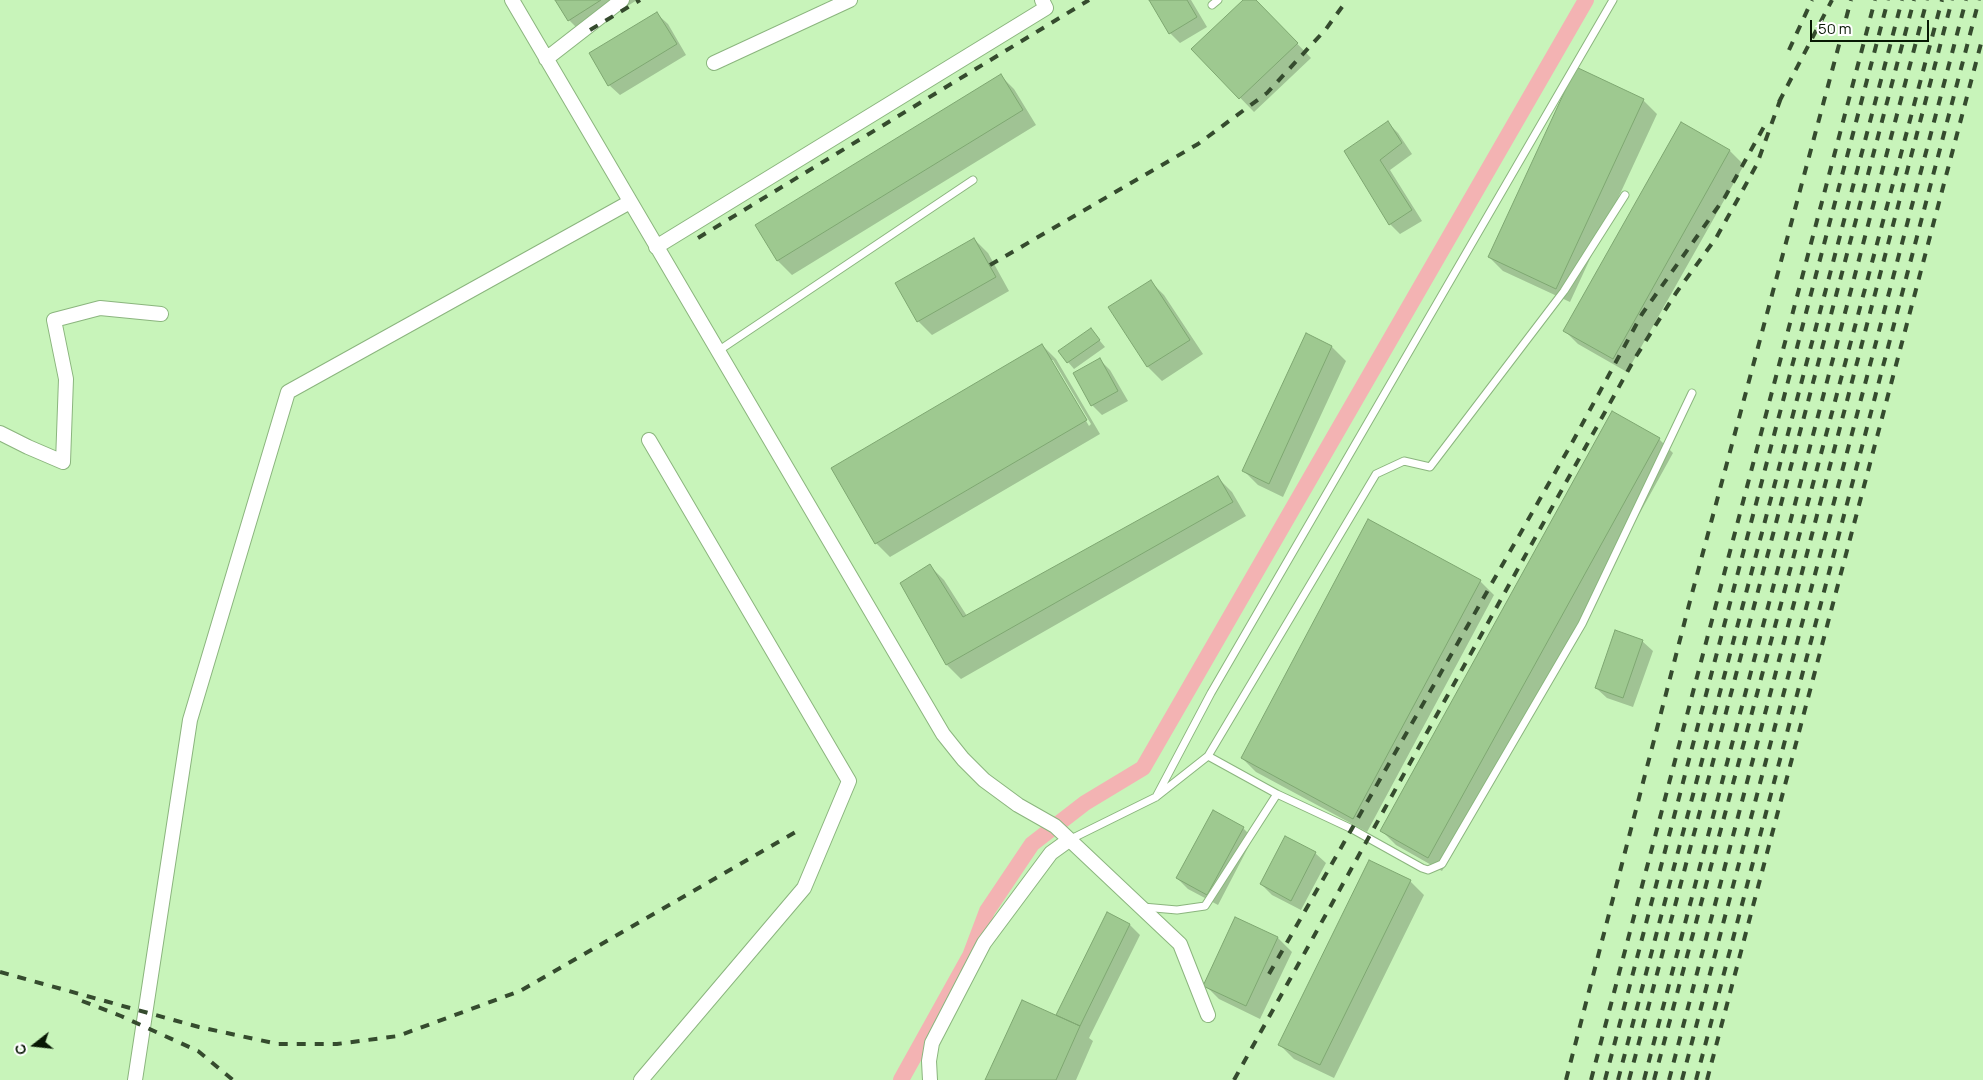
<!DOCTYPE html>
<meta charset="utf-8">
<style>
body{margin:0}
#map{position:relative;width:1983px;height:1080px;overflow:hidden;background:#c8f4ba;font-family:Manrope,sans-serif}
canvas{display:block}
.north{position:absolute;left:10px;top:1020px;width:50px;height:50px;-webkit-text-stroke:4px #fff;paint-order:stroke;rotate:254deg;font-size:14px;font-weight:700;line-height:20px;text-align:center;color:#081804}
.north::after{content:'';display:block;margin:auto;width:18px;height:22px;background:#081804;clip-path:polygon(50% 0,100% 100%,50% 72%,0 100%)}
.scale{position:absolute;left:1810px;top:20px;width:119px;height:22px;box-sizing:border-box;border:2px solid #081804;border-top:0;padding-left:6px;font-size:15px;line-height:18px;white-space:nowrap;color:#081804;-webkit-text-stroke:4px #fff;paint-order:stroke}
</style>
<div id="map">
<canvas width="1983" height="1080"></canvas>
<div class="north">С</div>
<div class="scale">50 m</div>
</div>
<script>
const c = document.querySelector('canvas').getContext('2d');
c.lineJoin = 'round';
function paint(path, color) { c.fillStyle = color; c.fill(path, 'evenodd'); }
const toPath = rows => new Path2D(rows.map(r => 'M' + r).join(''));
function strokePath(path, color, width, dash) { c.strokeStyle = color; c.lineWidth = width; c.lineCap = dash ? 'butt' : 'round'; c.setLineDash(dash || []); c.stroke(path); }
paint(toPath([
 [557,0,637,0,583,34,569,20],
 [1151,0,1191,0,1207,27,1180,43,1170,33],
 [1245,0,1255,0,1311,58,1254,112,1193,49],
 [657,14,668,24,686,55,620,95,609,85],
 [1000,75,1014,89,1036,125,792,275,778,261,756,225],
 [1643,100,1657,114,1570,302,1503,271,1489,257],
 [1388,123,1398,133,1412,154,1390,170,1422,221,1400,234,1390,224,1346,152],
 [1681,123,1730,151,1744,165,1627,372,1578,344,1564,330],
 [974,239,988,253,1009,291,932,335,918,321],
 [1150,281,1164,295,1203,354,1162,381,1148,367,1110,308],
 [1091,330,1105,347,1074,369,1068,362],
 [1042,345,1056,359,1100,434,890,557,876,543,833,469],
 [1050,360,1053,360,1091,424,1089,426],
 [1332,347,1346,361,1283,497,1258,485,1244,471],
 [1100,360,1110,370,1128,401,1102,415,1092,405],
 [1659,439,1673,453,1442,871,1396,845,1382,831],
 [1218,478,1232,492,1246,516,961,679,947,665,901,583,930,566,944,580,967,616],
 [1480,581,1494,595,1367,832,1256,772,1242,758],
 [1642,641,1653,651,1633,707,1607,698,1596,688],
 [1243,828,1253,838,1218,905,1188,889,1177,878],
 [1315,853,1326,863,1301,910,1272,895,1261,884],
 [1410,881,1424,895,1334,1078,1294,1059,1280,1045],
 [1107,914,1130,925,1140,935,1089,1038,1093,1041,1076,1080,987,1080,1064,1020,1058,1014],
 [1236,918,1278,938,1292,952,1260,1019,1219,999,1205,985]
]), '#0003');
strokePath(toPath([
 [901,1080,970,956,987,911,1032,844,1085,803,1143,768,1586,0]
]), '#f3b3b3', 16);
const building = toPath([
 [555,0,601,0,568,21,555,0],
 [1149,0,1187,0,1197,17,1169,34,1149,0],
 [1243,0,1256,0,1298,43,1239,99,1191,49,1243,0],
 [657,12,677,44,608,86,589,53,657,12],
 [1576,67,1644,99,1556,289,1488,257,1576,67],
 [1001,74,1023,110,777,261,755,225,1001,74],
 [1388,121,1402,143,1380,160,1412,210,1389,225,1344,151,1388,121],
 [1681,122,1730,150,1613,359,1563,331,1681,122],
 [974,238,996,277,917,322,895,283,974,238],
 [1151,280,1190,340,1147,367,1108,307,1151,280],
 [1091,328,1100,340,1067,363,1058,351,1091,328],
 [1306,333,1332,346,1269,484,1242,471,1306,333],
 [1042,344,1087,420,875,544,831,468,1042,344],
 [1100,358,1118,391,1091,406,1073,373,1100,358],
 [1612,411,1660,438,1428,858,1380,831,1612,411],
 [1218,476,1233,502,946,665,900,583,930,564,963,617,1218,476],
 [1368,519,1481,580,1353,819,1241,758,1368,519],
 [1615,630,1643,640,1623,698,1595,688,1615,630],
 [1213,810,1244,827,1207,895,1176,878,1213,810],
 [1285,836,1316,852,1291,901,1260,884,1285,836],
 [1369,860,1411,880,1320,1065,1278,1045,1369,860],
 [1107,912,1130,924,1080,1026,1056,1015,1107,912],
 [1235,917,1278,937,1246,1006,1203,986,1235,917],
 [1022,1000,1080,1026,1056,1080,985,1080,1022,1000]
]);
paint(building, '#9ec990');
strokePath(building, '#7ea771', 1);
const lane = toPath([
 [1212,5,1218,0],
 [718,351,973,180],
 [1277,794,1352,829,1422,868,1428,870,1442,864,1582,624,1692,393],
 [1156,797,1211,693,1613,0],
 [1069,840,1156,797,1208,756,1376,474,1404,461,1430,467,1564,291,1625,195],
 [1143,907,1177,910,1205,906,1277,794,1208,756]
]);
const street = toPath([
 [512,0,943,734,963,759,984,780,1018,805,1055,826,1180,944,1208,1015],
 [546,59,622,0],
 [714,63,850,0],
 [656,247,1046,8,1042,0],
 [0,433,28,447,63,462,66,379,54,320,100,308,161,314],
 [135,1080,190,720,288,392,630,202],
 [641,1080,804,888,849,781,649,440],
 [930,1080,929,1061,932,1043,984,943,1051,853,1069,840]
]);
strokePath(lane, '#8bb57e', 9);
strokePath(street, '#8bb57e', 16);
strokePath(lane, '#fff', 7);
strokePath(street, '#fff', 14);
strokePath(toPath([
 [590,30,640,0],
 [1789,50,1812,0],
 [1779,102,1832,0],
 [698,238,1089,0],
 [990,265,1198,144,1267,93,1326,29,1347,0],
 [0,972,199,1027,278,1044,337,1044,398,1036,520,991,799,830],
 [1269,974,1573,441,1642,314,1725,197,1766,123],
 [82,1001,121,1016,198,1051,233,1080],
 [1234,1080,1635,358,1676,293,1716,238,1739,197,1757,164,1782,95],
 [1566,1080,1690,601,1851,0],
 [1591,1080,1875,0],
 [1605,1080,1888,0],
 [1618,1080,1902,0],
 [1629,1080,1914,0],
 [1644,1080,1927,0],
 [1654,1080,1942,0],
 [1669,1080,1952,0],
 [1682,1080,1966,0],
 [1696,1080,1979,0],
 [1707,1080,1983,36]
]), '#354b2e', 4, [9, 9]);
</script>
